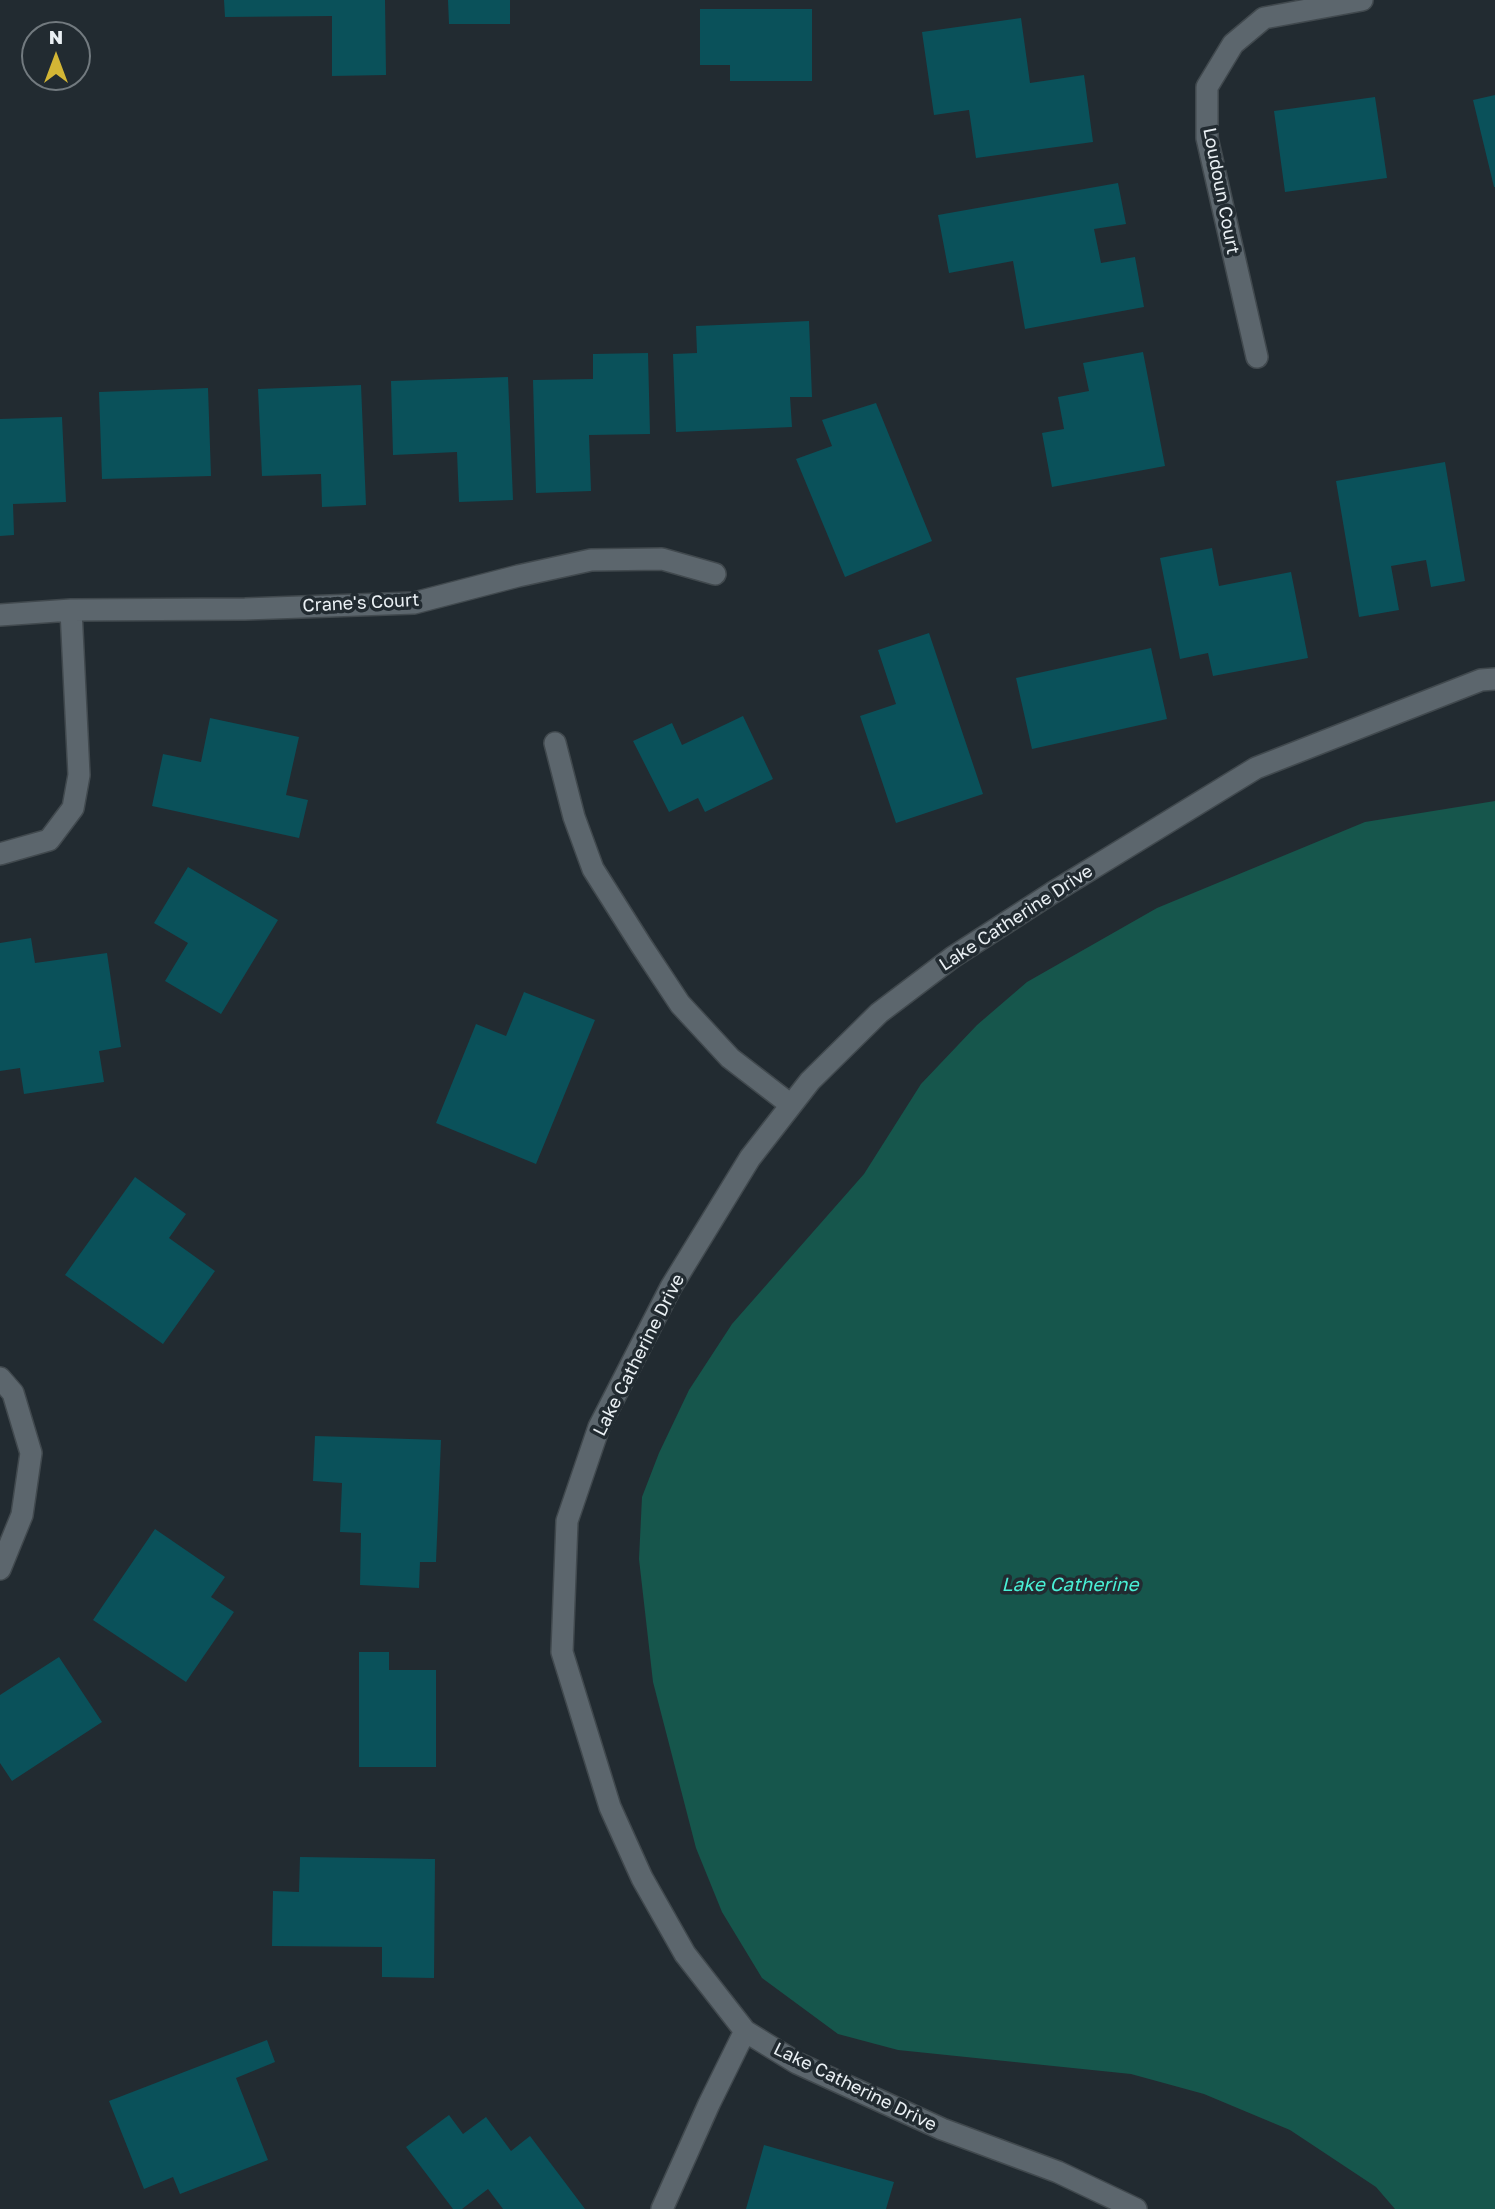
<!DOCTYPE html>
<style>
body{margin:0}
#map{position:relative;width:1495px;height:2209px;overflow:hidden;background:#222b31;font-family:"Golos Text",sans-serif}
canvas{display:block}
.north{position:absolute;left:21px;top:21px;width:70px;height:70px;box-sizing:border-box;background:#222b31;border:2px solid #727a7f;border-radius:50%;rotate:0deg;font-size:19px;font-weight:700;line-height:28px;text-align:center;color:#eaf0f4}
.north::after{content:'';display:block;margin:auto;width:24px;height:32px;background:#d3b635;clip-path:polygon(50% 0,100% 100%,50% 72%,0 100%)}
</style>
<div id="map">
<canvas width="1495" height="2209"></canvas>
<div class="north">N</div>
</div>
<script>
const c = document.querySelector('canvas').getContext('2d');
c.lineJoin = 'round';
function paint(path, color) { c.fillStyle = color; c.fill(path, 'evenodd'); }
const toPath = rows => new Path2D(rows.map(r => 'M' + r).join(''));
function strokePath(path, color, width, dash) { c.strokeStyle = color; c.lineWidth = width; c.lineCap = dash ? 'butt' : 'round'; c.setLineDash(dash || []); c.stroke(path); }
function label(font, color, halo, rows, align = 'center') {
  c.font = font + ' "Golos Text",sans-serif'; c.lineWidth = 7; c.setLineDash([]); c.textBaseline = 'middle'; c.strokeStyle = halo; c.fillStyle = color; for (const [text, x, y, turn = 0] of rows) {
    c.save(); c.translate(x, y); c.rotate((+turn || 0) * Math.PI / 180); c.textAlign = isNaN(turn) ? turn : align; if (halo) c.strokeText(text, 0, 0); c.fillText(text, 0, 0); c.restore();
  }
}
paint(toPath([
 [1495,801,1495,2209,1395,2209,1376,2187,1290,2130,1204,2094,1131,2074,898,2050,838,2034,762,1978,722,1912,696,1848,653,1682,639,1559,642,1497,659,1453,689,1390,732,1324,864,1174,921,1084,977,1025,1027,982,1157,908,1365,822]
]), '#16564c');
paint(toPath([
 [224,0,385,0,386,75,332,76,332,16,225,17],
 [448,0,510,0,510,24,449,24],
 [700,9,812,9,812,81,730,81,730,65,700,65],
 [1021,18,1030,83,1084,75,1093,142,976,158,969,110,934,115,922,32],
 [1495,95,1495,187,1494,187,1473,100],
 [1375,97,1387,178,1285,192,1274,111],
 [1118,183,1126,224,1094,229,1101,263,1135,257,1144,307,1025,329,1013,261,949,273,938,215],
 [809,321,812,397,790,397,792,427,676,432,673,354,697,353,696,326],
 [1143,352,1165,466,1052,487,1042,433,1064,429,1058,397,1089,391,1083,363],
 [648,353,650,434,589,435,591,491,536,493,533,380,593,379,593,354],
 [508,377,513,500,459,502,457,452,393,455,391,381],
 [361,385,366,505,322,507,321,474,262,476,258,389],
 [208,388,211,476,102,479,99,392],
 [876,403,932,541,845,577,796,459,832,446,822,420],
 [62,417,66,502,13,504,14,535,0,536,0,419],
 [1445,462,1465,581,1431,587,1426,560,1391,566,1399,610,1359,617,1336,481],
 [1212,548,1219,586,1291,572,1308,658,1213,676,1208,653,1180,659,1160,558],
 [929,633,983,794,896,823,860,716,896,704,878,650],
 [1151,648,1167,719,1032,749,1016,678],
 [743,716,773,779,705,812,698,798,669,812,633,741,672,723,682,745],
 [210,718,299,737,286,795,308,800,299,838,152,806,163,754,201,762],
 [188,867,278,920,221,1014,165,981,188,943,154,923],
 [31,938,35,963,107,953,121,1047,99,1051,104,1082,24,1094,20,1068,0,1071,0,943],
 [524,992,595,1020,536,1164,436,1123,476,1024,506,1036],
 [135,1177,186,1214,169,1238,215,1271,163,1344,65,1275],
 [315,1436,441,1440,436,1562,420,1562,419,1588,360,1585,361,1533,340,1532,342,1483,313,1481],
 [155,1529,225,1577,211,1597,234,1612,186,1682,93,1620],
 [359,1652,389,1652,389,1670,436,1670,436,1767,359,1767],
 [59,1657,102,1722,12,1781,0,1763,0,1695],
 [300,1857,435,1859,434,1978,382,1977,382,1947,272,1946,273,1891,299,1892],
 [267,2040,275,2062,236,2078,268,2160,180,2194,173,2177,144,2189,109,2101],
 [449,2115,463,2134,486,2117,511,2151,530,2136,585,2209,503,2209,488,2189,462,2209,453,2209,406,2147],
 [764,2145,894,2182,886,2209,746,2209]
]), '#0a515a');
const minor = toPath([
 [1257,357,1207,138,1207,87,1233,44,1264,18,1362,0],
 [0,615,71,610,245,609,414,603,518,576,591,560,662,559,715,574],
 [555,743,574,817,593,869,641,945,680,1004,730,1058,791,1105],
 [0,854,49,840,73,808,79,775,71,610],
 [0,1378,13,1393,31,1453,22,1515,0,1569],
 [662,2209,709,2104,745,2031],
 [1136,2209,1058,2172,942,2129,797,2063,745,2031,685,1954,642,1878,610,1807,562,1652,567,1521,599,1427,671,1287,750,1158,810,1081,879,1013,953,957,1052,893,1256,768,1481,680,1495,679]
]);
strokePath(minor, '#41494e', 24);
strokePath(minor, '#5c666d', 21);
label('18px', '#eaf0f4', '#222b31', [
 ["Loudoun Court",1221,191,79],
 ["Crane's Court",361,603,-3],
 ["Lake Catherine Drive",1016,918,-33],
 ["Lake Catherine Drive",639,1355,-63],
 ["Lake Catherine Drive",855,2087,26]
]);
label('italic 19px', '#49efd5', '#222b31', [
 ["Lake Catherine",1070,1585]
]);
</script>
